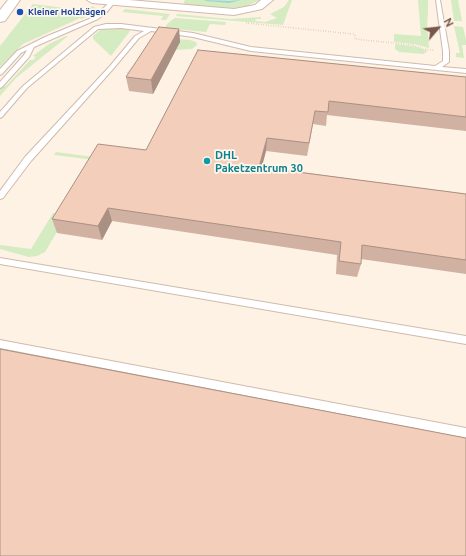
<!DOCTYPE html>
<meta charset="utf-8">
<style>
body{margin:0}
#map{position:relative;width:466px;height:556px;overflow:hidden;background:#fdf2e4;font-family:Ubuntu,sans-serif}
canvas{display:block}
.north{position:absolute;left:418px;top:8px;width:40px;height:40px;-webkit-text-stroke:3px #fff6eb;paint-order:stroke;rotate:62deg;font-size:11px;font-weight:700;line-height:16px;text-align:center;color:#765649}
.north::after{content:'';display:block;margin:auto;width:14px;height:18px;background:#765649;clip-path:polygon(50% 0,100% 100%,50% 72%,0 100%)}
</style>
<div id="map">
<canvas width="466" height="556"></canvas>
<div class="north">N</div>
</div>
<script>
const c = document.querySelector('canvas').getContext('2d');
c.lineJoin = 'round';
function paint(path, color) { c.fillStyle = color; c.fill(path, 'evenodd'); }
const toPath = rows => new Path2D(rows.map(r => 'M' + r).join(''));
function strokePath(path, color, width, dash) { c.strokeStyle = color; c.lineWidth = width; c.lineCap = dash ? 'butt' : 'round'; c.setLineDash(dash || []); c.stroke(path); }
function label(font, color, halo, rows, align = 'center') {
  c.font = font + ' Ubuntu,sans-serif'; c.lineWidth = 3.5; c.setLineDash([]); c.textBaseline = 'middle'; c.strokeStyle = halo; c.fillStyle = color; for (const [text, x, y, turn = 0] of rows) {
    c.save(); c.translate(x, y); c.rotate((+turn || 0) * Math.PI / 180); c.textAlign = isNaN(turn) ? turn : align; if (halo) c.strokeText(text, 0, 0); c.fillText(text, 0, 0); c.restore();
  }
}
paint(toPath([
 [185,0,260,0,247,6,225,9,182,7],
 [289,0,292,0,283,25,176,16,177,14,230,19,261,17,261,19,256,19,255,21,265,22,277,18,270,14,284,7],
 [418,0,428,0,428,12,427,24,429,48,414,44,394,42,394,34,421,36],
 [451,0,458,0,462,21,454,21],
 [33,4,89,11,92,6,97,9,94,13,81,19,80,18,56,29,23,44,0,67,0,46],
 [125,9,170,14,166,20,161,20,163,16,122,12],
 [175,18,226,22,225,25,210,24,206,32,165,28,167,24],
 [454,26,463,27,466,40,466,45,462,45,464,58,456,57,456,53,460,53],
 [110,28,128,29,130,31,111,56,93,39,93,36,100,30],
 [66,36,68,36,16,78,0,96,0,89,3,86,6,86,30,60,33,60,36,57,33,56,49,44],
 [176,39,190,40,196,42,197,45,192,49,176,50],
 [395,44,413,46,428,51,423,54,399,52,395,49],
 [56,152,101,158,45,252,37,256,29,257,0,249,0,245,31,249,53,213,64,214,95,160,54,155]
]), '#d5ebc2');
paint(toPath([
 [204,0,229,1,241,0,229,3,206,1,204,0]
]), '#9ed4d9');
const service = toPath([
 [436,0,440,0,449,51,449,62,442,67,466,69,466,73,251,51,193,37,151,31,139,38,114,68,31,161,3,198,0,199,0,191,25,157,110,66,135,36,144,31,121,28,98,29,27,88,2,117,0,118,0,112,23,86,94,27,106,24,121,24,193,33,251,47,435,66,443,61,443,51,436,0],
 [111,1,115,2,106,13,98,19,34,47,29,57,2,87,0,88,0,82,24,55,27,50,21,53,2,74,0,75,0,69,17,51,45,37,94,17,111,1],
 [0,258,466,336,466,344,0,264,0,258],
 [0,340,466,428,466,438,0,348,0,340]
]);
const minor = toPath([
 [87,0,129,0,234,9,255,5,261,0,273,0,262,9,234,15,92,3,87,0]
]);
const tertiary = toPath([
 [8,0,20,0,5,21,0,22,0,10,8,0]
]);
strokePath(service, '#d1baad', 2);
strokePath(minor, '#d1baad', 2);
strokePath(tertiary, '#d1baad', 2);
strokePath(toPath([
 [246,23,353,34,355,35,355,39,413,45,423,49,434,50],
 [132,73,127,73,138,61]
]), '#d8b19e', 1.5, [0.5, 2]);
paint(service, '#fff');
paint(minor, '#fff');
paint(tertiary, '#fff');
paint(toPath([
 [179,29,180,42,153,94,129,91,126,77],
 [198,50,466,77,466,131,327,115,326,126,313,124,307,156,266,151,262,167,466,194,466,274,361,259,361,264,357,277,336,274,337,255,112,221,102,240,57,233,52,219,146,150]
]), '#d1b1a1');
paint(toPath([
 [179,29,180,42,153,94,151,80],
 [267,138,266,151,258,180,259,167],
 [108,208,112,221,102,240,98,226]
]), '#aa9083');
const building = toPath([
 [159,27,179,29,151,80,126,77,159,27],
 [198,50,466,77,466,117,329,101,328,112,315,111,309,143,267,138,259,167,466,194,466,260,362,245,361,264,339,261,341,242,108,208,98,226,52,219,98,144,146,150,198,50],
 [0,349,466,438,466,556,0,556,0,349]
]);
paint(building, '#f3cebb');
strokePath(building, '#aa9083', 1);
for (const [x, y, r, color] of [
 [20,12,4,"#1a4fb4"],
 [207,161,4,"#0f9aa8"]
]) { const dot = new Path2D(); dot.arc(x, y, r, 0, 2 * Math.PI); c.fillStyle = color; c.fill(dot); strokePath(dot, '#fff6eb', 1.5); }
label('bold 9px', '#164399', '#fff6eb', [
 ["Kleiner Holzhägen",28,12]
], 'left');
label('bold 11px', '#0d838f', '#fff6eb', [
 ["DHL",215,155],
 ["Paketzentrum 30",215,168]
], 'left');
</script>
